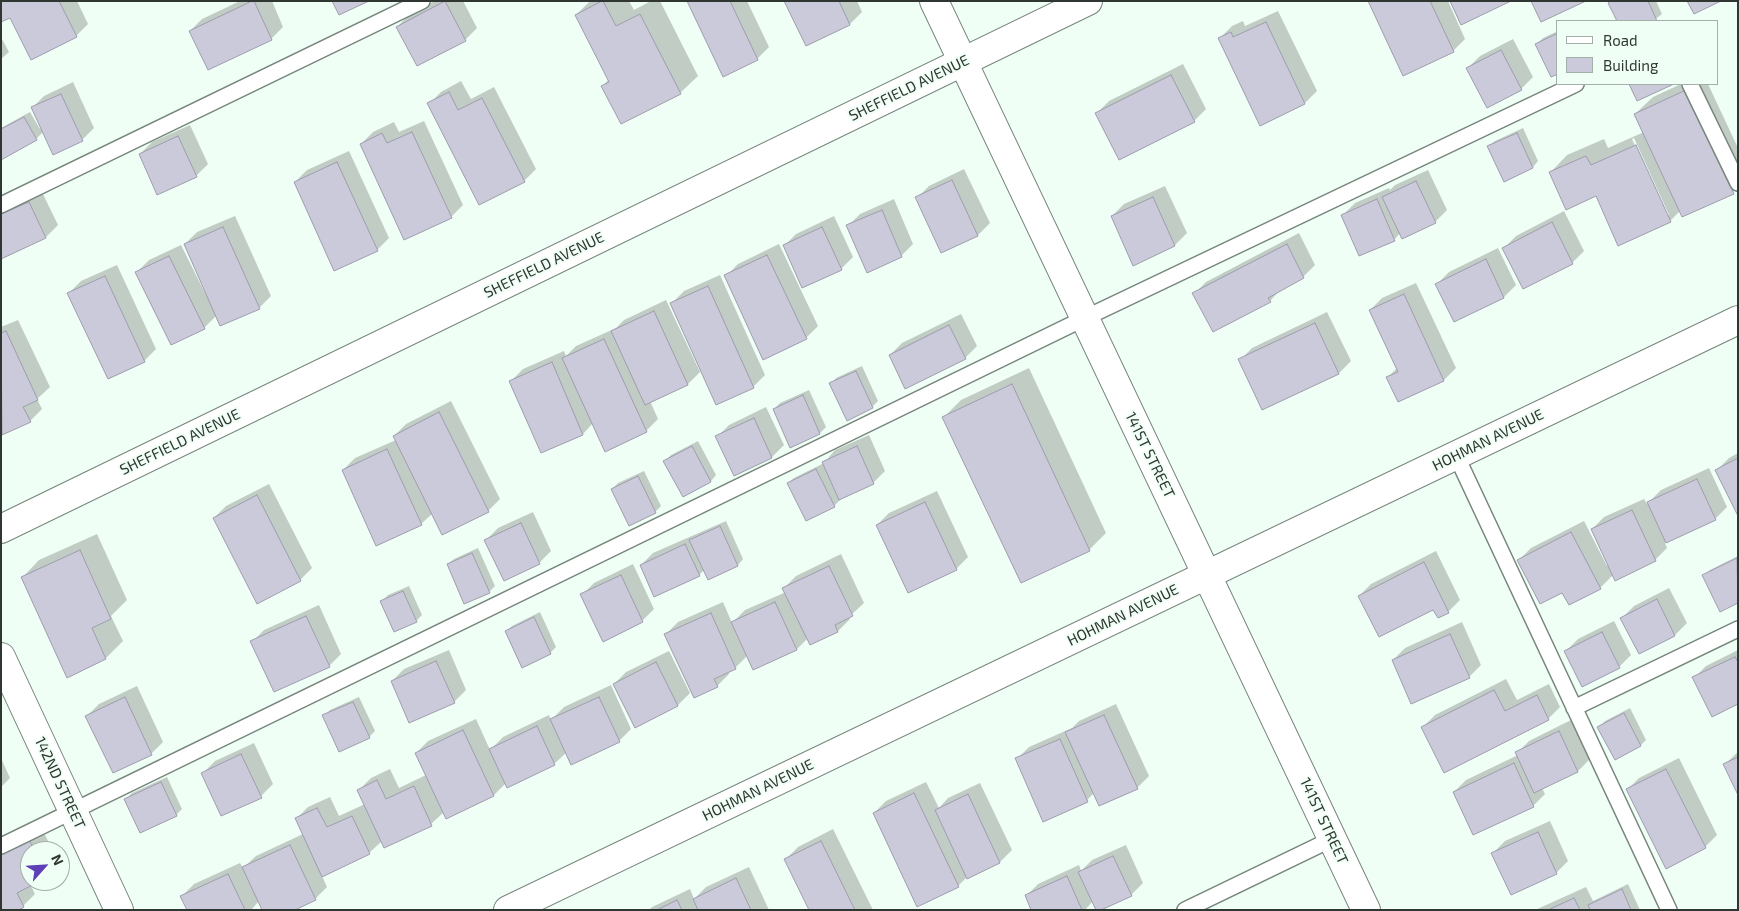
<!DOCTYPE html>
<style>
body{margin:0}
#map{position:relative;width:1739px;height:911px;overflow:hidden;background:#f0fff6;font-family:"Exo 2",sans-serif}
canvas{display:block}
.frame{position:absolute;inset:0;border:2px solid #303732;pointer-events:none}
.legend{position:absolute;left:1556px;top:20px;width:162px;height:65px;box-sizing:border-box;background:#f0fff6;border:1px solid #a3afa8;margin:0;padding:6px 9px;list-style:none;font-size:15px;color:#303732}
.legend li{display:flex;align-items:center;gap:10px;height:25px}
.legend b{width:25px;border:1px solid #a3afa8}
.north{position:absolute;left:20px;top:841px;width:50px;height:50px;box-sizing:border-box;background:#f0fff6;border:1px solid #a3afa8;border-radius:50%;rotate:64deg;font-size:14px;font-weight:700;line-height:20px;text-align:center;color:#303732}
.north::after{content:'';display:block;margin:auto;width:18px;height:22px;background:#5e3fb7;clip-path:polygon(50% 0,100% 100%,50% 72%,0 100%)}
</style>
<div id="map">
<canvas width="1739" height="911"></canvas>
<div class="frame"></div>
<ul class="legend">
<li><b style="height:6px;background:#fff"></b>Road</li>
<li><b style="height:14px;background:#cbcadb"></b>Building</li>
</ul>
<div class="north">N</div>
</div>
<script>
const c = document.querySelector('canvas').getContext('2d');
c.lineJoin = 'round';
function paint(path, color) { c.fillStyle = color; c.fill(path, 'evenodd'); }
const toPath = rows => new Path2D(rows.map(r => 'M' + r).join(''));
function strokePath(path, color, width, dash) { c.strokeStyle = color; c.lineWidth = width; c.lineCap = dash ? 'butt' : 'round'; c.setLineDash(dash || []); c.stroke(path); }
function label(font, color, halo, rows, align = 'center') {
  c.font = font + ' "Exo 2",sans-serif'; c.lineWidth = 4; c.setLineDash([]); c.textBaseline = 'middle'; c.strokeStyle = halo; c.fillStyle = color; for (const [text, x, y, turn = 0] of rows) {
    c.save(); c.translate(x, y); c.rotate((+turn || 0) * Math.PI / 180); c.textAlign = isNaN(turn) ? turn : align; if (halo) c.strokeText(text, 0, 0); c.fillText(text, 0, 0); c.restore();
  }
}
paint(toPath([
 [1,1,77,1,88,24,76,36,10,16],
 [240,1,272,1,283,27,271,39,209,69,190,31,202,19],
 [435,1,463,1,477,28,465,40,397,27,409,15],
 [590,1,629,1,634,10,651,1,660,1,698,76,680,93,603,86,609,79,576,15],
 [688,1,747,1,769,47,757,59],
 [786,1,857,1,862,12,850,24,807,44],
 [1370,1,1448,1,1465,39,1453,51],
 [1611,1,1656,1,1662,14,1653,21,1619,21,1610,3],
 [1278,11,1317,91,1305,103,1220,38,1232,26,1243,21,1245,26],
 [1558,31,1558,72,1537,44,1543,38],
 [1,37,9,52,1,59],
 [1513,39,1533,77,1521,89,1468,68,1480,56],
 [1183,64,1206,109,1194,121,1097,113,1109,101],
 [461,81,471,99,494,87,536,169,524,181,429,104,441,92],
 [73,82,94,128,82,140,43,132,36,139,1,158,1,128,30,112,40,129,42,128,32,108,44,96],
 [1681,84,1708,84,1738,148,1738,188,1733,192,1680,211,1670,221,1596,195,1550,173,1567,155,1604,139,1608,148,1644,132,1635,114,1653,97],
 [1634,138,1669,215,1666,215,1632,139],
 [424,121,463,205,451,217,361,144,373,132,394,122,399,132],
 [190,125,208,164,196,176,140,154,152,142],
 [1523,128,1538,161,1533,167,1505,180,1489,146,1495,141],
 [349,151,389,238,377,250,295,182,307,170],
 [964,169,990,223,978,235,941,251,917,198,929,186],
 [1428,170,1447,210,1435,222,1400,233,1394,240,1343,215,1355,203,1389,188,1390,190,1395,185],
 [1165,186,1187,233,1175,245,1134,264,1112,216,1124,204],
 [41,190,58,225,46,237,1,257,1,209],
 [894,199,913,244,901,256,848,226,860,214],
 [1564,211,1584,251,1572,263,1524,288,1504,248,1516,236],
 [235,216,271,296,259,308,217,315,204,328,137,272,149,260,181,245,205,293,207,292,185,244,197,232],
 [834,216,853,257,841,269,784,246,796,234],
 [1299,233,1315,265,1303,277,1282,288,1270,301,1194,294,1206,282],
 [779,244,818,326,806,338,726,276,738,264],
 [1498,248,1516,285,1504,297,1454,320,1437,284,1449,272],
 [117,265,156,349,144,361,69,293,81,281],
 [720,275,765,375,753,387,672,303,684,291],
 [1416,283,1456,368,1444,380,1398,400,1388,377,1397,368,1370,310,1382,298],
 [666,300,700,372,688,384,650,401,658,419,646,431,593,423,583,434,541,452,511,381,523,369,564,351,566,356,576,346,616,328,624,320],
 [1327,312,1351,361,1339,373,1240,360,1252,348],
 [961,314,977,346,965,358,890,355,902,343],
 [18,320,50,387,37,399,42,409,30,421,3,433,1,429,1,327],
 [862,366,878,401,872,407,831,384,836,378],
 [1029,368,1106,533,1089,550,944,417,961,400],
 [809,390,826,427,820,433,791,446,774,409,780,403],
 [451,401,500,499,488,511,433,513,421,524,343,470,355,458,396,440,394,436,406,424],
 [766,407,784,445,772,457,734,475,717,437,729,425],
 [869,435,885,471,873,483,839,498,840,500,834,506,788,483,794,478,824,463,835,450],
 [698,441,716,475,711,481,683,495,665,461,671,455],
 [1738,453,1738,513,1717,470,1729,458],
 [1709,468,1727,507,1715,519,1665,543,1667,548,1655,560,1615,579,1613,575,1600,588,1563,591,1519,560,1531,548,1584,521,1607,566,1609,565,1592,529,1604,517,1644,499,1647,504,1661,490],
 [644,471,661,506,655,512,612,489,618,483],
 [269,484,312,568,300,580,214,518,226,506],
 [937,491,968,557,956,569,877,525,889,513],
 [533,512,551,551,539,563,486,540,498,528],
 [726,521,743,559,738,565,709,578,705,569,699,575,641,565,653,553],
 [97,534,127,600,111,616,123,641,106,658,22,578,39,560],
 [478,548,495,586,489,592,448,564,454,559],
 [1436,551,1460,600,1448,612,1439,617,1434,608,1359,596,1371,584],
 [841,554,864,603,849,617,850,619,838,631,810,644,808,638,797,649,754,668,748,655,736,667,728,671,729,674,717,686,666,634,678,622,723,602,732,623,745,610,786,592,784,588,796,576],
 [1738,556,1738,602,1704,575,1710,570],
 [633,564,654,609,642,621,582,595,594,583],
 [409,586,422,615,416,621,382,601,388,595],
 [1669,588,1687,623,1675,635,1639,652,1622,618,1634,606],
 [319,605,341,654,329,666,252,642,264,630],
 [540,612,556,647,550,653,506,631,512,626],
 [1614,621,1631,655,1619,667,1566,651,1578,639],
 [1462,622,1481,665,1469,677,1393,660,1405,648],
 [449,650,466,690,454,702,392,681,404,669],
 [1738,650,1738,703,1694,678,1706,666],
 [669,651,690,693,678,705,636,726,614,684,626,672],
 [1506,679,1517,700,1549,684,1560,707,1548,719,1423,727,1435,715],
 [611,685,631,729,619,741,567,752,554,764,506,783,494,795,444,812,431,824,382,841,369,853,322,876,327,887,315,899,259,901,251,910,188,910,182,896,194,884,240,863,243,868,256,856,303,834,296,819,308,807,330,797,339,816,365,804,359,790,371,778,390,769,399,788,426,775,416,753,428,741,476,719,490,750,503,737,549,715,551,720,564,707],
 [137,686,163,742,151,754,113,772,87,716,99,704],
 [359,697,375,731,369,737,324,716,330,710],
 [1116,704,1149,776,1137,788,1094,793,1087,800,1017,759,1029,747,1072,728,1079,721],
 [1630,708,1646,740,1641,745,1599,727,1605,721],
 [1571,720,1590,759,1578,771,1542,788,1545,794,1533,806,1454,792,1466,780,1518,755,1517,753,1529,741],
 [254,743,273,784,261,796,203,773,215,761],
 [1738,752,1738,792,1725,764],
 [1,758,10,778,1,787],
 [1679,758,1717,835,1705,847,1627,790,1639,778],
 [167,777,182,809,176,815,126,799,132,793],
 [926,782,939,808,948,798,980,783,1012,850,1000,862,967,877,958,886,874,813,886,801],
 [1550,821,1568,861,1556,873,1493,853,1505,841],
 [42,829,53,851,30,851,30,881,37,881,30,884,35,894,23,906,1,910,1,849],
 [833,829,873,910,811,910,786,859,798,847],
 [1126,845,1143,883,1131,895,1093,901,1085,910,1032,910,1026,896,1038,884,1079,865,1081,871,1092,860],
 [749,867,769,910,649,910,652,907,690,889,694,899,706,887],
 [1628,884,1640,910,1535,910,1586,887,1593,901]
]), '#0003');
const building = toPath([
 [1,1,59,1,77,37,31,60,10,18,1,22,1,1],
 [252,1,254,1,272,40,208,70,189,31,252,1],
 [332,1,369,1,339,15,332,1],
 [445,1,466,41,417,66,396,27,445,1],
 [602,1,603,1,616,26,640,14,681,94,621,124,601,86,609,82,575,15,602,1],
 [687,1,730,1,758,60,723,77,687,1],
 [784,1,839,1,850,25,806,46,784,1],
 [1368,1,1430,1,1454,52,1403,76,1368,1],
 [1450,1,1511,1,1461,25,1450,1],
 [1531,1,1586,1,1541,22,1531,1],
 [1611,1,1648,1,1657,21,1617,21,1608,3,1611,1],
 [1687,1,1721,1,1694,14,1687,1],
 [1266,22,1305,104,1260,126,1218,38,1231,32,1233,37,1266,22],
 [1558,33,1558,74,1551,77,1535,44,1558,33],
 [1501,50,1522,90,1487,108,1466,68,1501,50],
 [1171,75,1195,122,1119,160,1095,113,1171,75],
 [1629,84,1674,84,1637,101,1629,84],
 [1686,90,1734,194,1682,217,1634,114,1686,90],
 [449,92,458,110,482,98,525,182,479,205,427,103,449,92],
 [61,94,83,141,53,155,31,107,61,94],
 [24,117,37,140,1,160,1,129,24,117],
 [412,132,452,218,404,240,360,144,382,133,387,143,412,132],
 [1517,133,1533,168,1504,182,1487,146,1517,133],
 [178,136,197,177,157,195,139,154,178,136],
 [1636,145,1671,222,1618,246,1596,196,1566,210,1549,172,1586,156,1591,165,1636,145],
 [337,162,378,251,334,271,294,182,337,162],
 [952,180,978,236,941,253,915,197,952,180],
 [1416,181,1436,223,1402,239,1382,197,1416,181],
 [1153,197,1175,246,1133,266,1111,216,1153,197],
 [1377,199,1395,241,1359,256,1341,215,1377,199],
 [29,202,46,238,1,259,1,214,29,202],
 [882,210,902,257,867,273,846,225,882,210],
 [1552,222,1573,264,1523,289,1502,248,1552,222],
 [223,227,260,309,220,326,184,244,223,227],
 [822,227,842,270,802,288,783,245,822,227],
 [1287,244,1304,278,1268,298,1271,302,1213,332,1192,293,1287,244],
 [767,255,807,339,763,360,724,275,767,255],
 [169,256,205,329,171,345,135,272,169,256],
 [1486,259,1504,298,1454,322,1435,284,1486,259],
 [105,276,145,362,108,379,67,293,105,276],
 [708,286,754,388,716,405,670,303,708,286],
 [1404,294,1444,381,1398,402,1386,377,1398,372,1369,310,1404,294],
 [654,311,688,385,645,405,611,331,654,311],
 [1315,323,1339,374,1262,410,1238,359,1315,323],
 [949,325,966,359,905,389,889,355,949,325],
 [6,331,38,400,23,407,31,422,2,435,1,333,6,331],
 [604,339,647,432,605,452,562,358,604,339],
 [552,362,583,435,541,453,509,381,552,362],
 [856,371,873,408,847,421,829,383,856,371],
 [1012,384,1090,551,1021,583,942,417,1012,384],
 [803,395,820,434,790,448,773,409,803,395],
 [439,412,489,512,442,535,393,436,439,412],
 [754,418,772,458,734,476,715,436,754,418],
 [692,446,711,482,683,497,663,461,692,446],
 [857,446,874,484,839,500,822,462,857,446],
 [387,449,422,525,376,546,342,470,387,449],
 [1738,458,1738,516,1715,470,1738,458],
 [816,469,835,507,806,521,787,483,816,469],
 [638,476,656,513,629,526,611,489,638,476],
 [1697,479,1716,520,1666,543,1647,502,1697,479],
 [257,495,301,581,257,604,213,518,257,495],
 [925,502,957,570,908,593,876,525,925,502],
 [1632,510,1656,561,1615,581,1591,529,1632,510],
 [521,523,540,564,504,581,484,540,521,523],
 [720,526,738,566,708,580,689,540,720,526],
 [1571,532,1601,589,1569,605,1562,593,1540,604,1517,560,1571,532],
 [685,544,700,576,654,597,640,565,685,544],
 [80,550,111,619,92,628,106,659,67,678,21,577,80,550],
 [472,553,490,593,464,604,447,564,472,553],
 [1737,558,1738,603,1720,612,1702,575,1737,558],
 [1424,562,1449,613,1438,618,1433,610,1379,637,1358,596,1424,562],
 [829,566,853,616,835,625,838,632,810,645,782,588,829,566],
 [621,575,643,622,603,642,580,594,621,575],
 [403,591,417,622,394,632,380,601,403,591],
 [1657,599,1675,636,1639,654,1620,618,1657,599],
 [775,602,797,650,753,670,731,622,775,602],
 [711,613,736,669,714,679,718,687,694,698,664,634,711,613],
 [306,616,330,667,274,692,250,641,306,616],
 [534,617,551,654,522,668,505,631,534,617],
 [1602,632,1620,668,1582,687,1564,651,1602,632],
 [1450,634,1470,678,1411,704,1392,660,1450,634],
 [1735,657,1738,662,1738,704,1712,717,1692,677,1735,657],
 [436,661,455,703,409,723,391,681,436,661],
 [656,662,678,706,635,728,613,684,656,662],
 [1494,690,1505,711,1537,695,1549,720,1444,773,1421,727,1494,690],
 [125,697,152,755,113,773,85,716,125,697],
 [599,697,620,742,571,765,550,719,599,697],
 [353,702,370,738,339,752,322,715,353,702],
 [1624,713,1641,746,1615,760,1597,727,1624,713],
 [1104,715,1138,789,1099,806,1065,732,1104,715],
 [537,726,555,765,507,788,489,749,537,726],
 [463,730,494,796,446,819,415,753,463,730],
 [1559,731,1578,772,1534,793,1515,752,1559,731],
 [1060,739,1088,802,1043,822,1015,758,1060,739],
 [241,754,262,798,221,816,201,773,241,754],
 [1738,757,1738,795,1723,764,1738,757],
 [1514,763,1534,807,1473,835,1453,792,1514,763],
 [1666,769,1706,848,1666,869,1626,789,1666,769],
 [377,780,386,799,414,786,432,826,384,848,357,790,377,780],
 [161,782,177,816,140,833,124,799,161,782],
 [914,793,959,887,917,907,873,813,914,793],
 [968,794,1000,863,967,879,935,810,968,794],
 [317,808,327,827,352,816,370,854,322,877,295,818,317,808],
 [1538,832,1557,874,1511,895,1491,853,1538,832],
 [29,840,35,851,30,851,30,881,40,881,17,893,24,907,19,910,1,910,1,854,29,840],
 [821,841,855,910,809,910,784,859,821,841],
 [290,845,316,900,295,910,262,910,242,867,290,845],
 [1113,856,1132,896,1101,910,1096,910,1078,872,1113,856],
 [228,874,245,910,187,910,180,896,228,874],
 [1067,876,1082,910,1031,910,1025,895,1067,876],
 [736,878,751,910,698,910,693,899,736,878],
 [1622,889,1631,910,1590,910,1588,905,1622,889],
 [1574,898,1580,910,1548,910,1574,898],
 [677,900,682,910,657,910,677,900]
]);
paint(building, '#cbcadb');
strokePath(building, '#9e9cad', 1);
const lane = toPath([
 [1690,84,1738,183],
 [1,205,422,1],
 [1456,455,1669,910],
 [1574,708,1738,629],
 [1,846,1085,318,1576,84],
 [1185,910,1332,839]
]);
const street = toPath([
 [934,1,1366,910],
 [1,657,119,910]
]);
const secondary = toPath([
 [1,529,1088,1],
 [508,910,1738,320]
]);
strokePath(lane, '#77867d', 18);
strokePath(street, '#77867d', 30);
strokePath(secondary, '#77867d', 30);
strokePath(lane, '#fff', 15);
strokePath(street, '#fff', 28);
strokePath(secondary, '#fff', 28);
label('15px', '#303732', '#f0fff6', [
 ["SHEFFIELD AVENUE",909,88,-26],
 ["SHEFFIELD AVENUE",544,265,-26],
 ["HOHMAN AVENUE",1488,440,-26],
 ["SHEFFIELD AVENUE",180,442,-26],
 ["141ST STREET",1150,455,64],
 ["HOHMAN AVENUE",1123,615,-26],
 ["142ND STREET",60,783,65],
 ["HOHMAN AVENUE",758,790,-26],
 ["141ST STREET",1324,821,65]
]);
</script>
